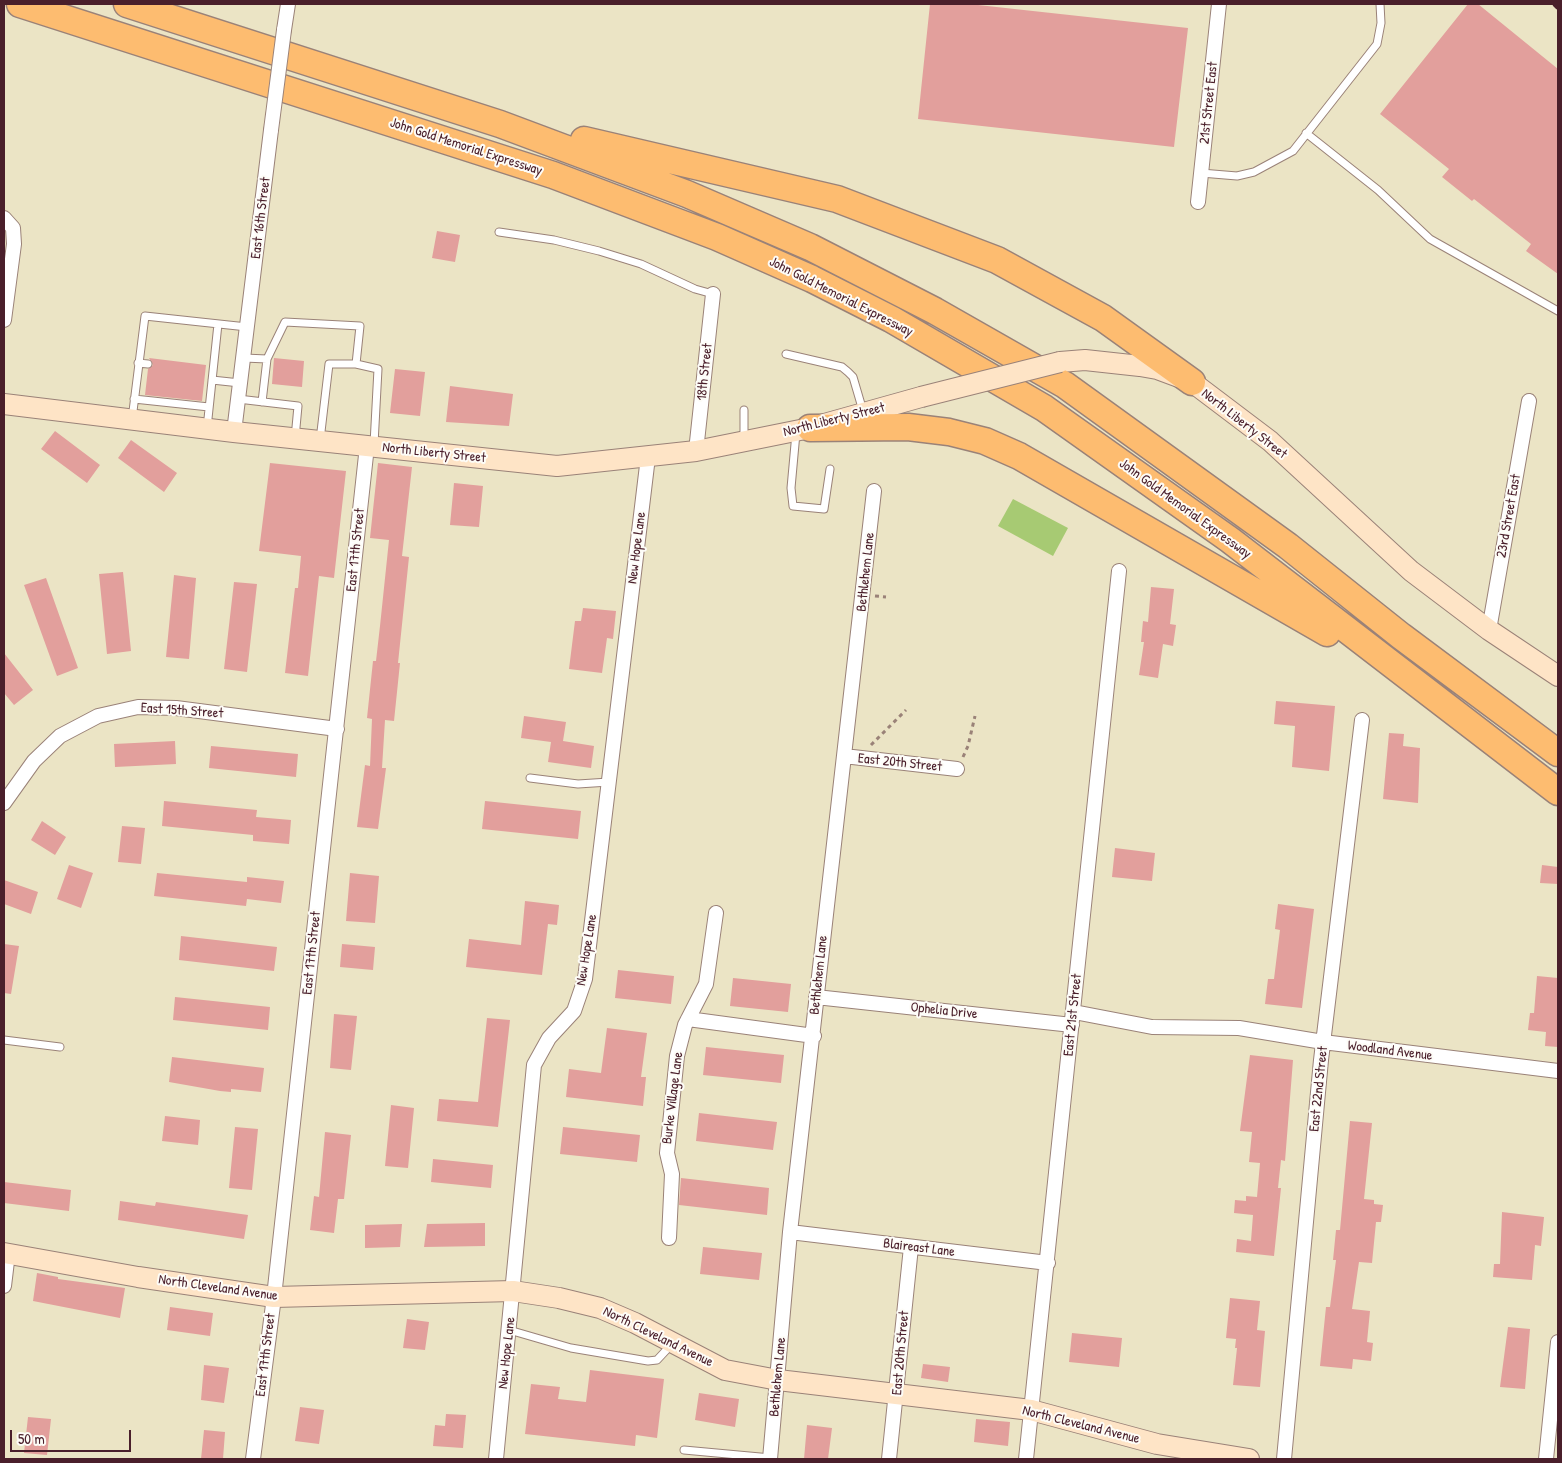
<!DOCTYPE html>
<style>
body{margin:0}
#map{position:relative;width:1562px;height:1463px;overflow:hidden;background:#ebe4c5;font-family:"Patrick Hand",sans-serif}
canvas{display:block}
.frame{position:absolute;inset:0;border:5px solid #4a1f2b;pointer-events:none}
.scale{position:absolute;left:10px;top:1430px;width:121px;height:22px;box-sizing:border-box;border:2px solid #4a1f2b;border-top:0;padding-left:6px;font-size:15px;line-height:18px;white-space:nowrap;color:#4a1f2b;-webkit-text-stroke:4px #fdfcf7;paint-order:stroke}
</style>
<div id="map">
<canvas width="1562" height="1463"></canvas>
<div class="frame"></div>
<div class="scale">50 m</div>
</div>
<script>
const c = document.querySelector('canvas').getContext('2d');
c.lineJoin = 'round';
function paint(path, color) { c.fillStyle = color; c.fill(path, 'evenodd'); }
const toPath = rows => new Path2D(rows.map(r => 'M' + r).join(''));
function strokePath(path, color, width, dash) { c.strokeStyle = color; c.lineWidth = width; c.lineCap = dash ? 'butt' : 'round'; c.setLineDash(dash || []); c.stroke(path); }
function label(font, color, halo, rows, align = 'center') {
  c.font = font + ' "Patrick Hand",sans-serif'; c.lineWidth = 4; c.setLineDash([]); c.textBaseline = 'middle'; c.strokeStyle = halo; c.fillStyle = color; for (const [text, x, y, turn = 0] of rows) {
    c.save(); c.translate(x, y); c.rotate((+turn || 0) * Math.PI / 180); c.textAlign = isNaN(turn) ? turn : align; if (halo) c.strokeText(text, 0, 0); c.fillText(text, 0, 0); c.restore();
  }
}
paint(toPath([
 [1013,499,1068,528,1053,556,998,526]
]), '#a7ca73');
paint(toPath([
 [930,4,969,4,1188,28,1174,147,918,119],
 [1468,4,1478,4,1558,69,1558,274,1526,251,1531,244,1474,199,1472,201,1442,177,1449,169,1380,114],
 [437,231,460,235,455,262,432,258],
 [149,358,206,365,202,401,145,395,148,369,153,365],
 [274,358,304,361,302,387,272,384],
 [395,369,425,372,420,416,390,413],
 [450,386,513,394,509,426,446,422],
 [55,431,100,465,87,483,41,449],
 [131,440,177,473,164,492,118,458],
 [270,463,346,471,334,578,319,576,308,676,285,673,295,588,298,588,301,556,259,551],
 [378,463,412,467,402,556,409,557,398,663,400,663,394,721,385,720,382,768,386,768,378,829,357,827,365,765,370,766,372,719,367,718,373,661,376,661,380,626,389,540,370,538],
 [454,483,483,486,479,527,450,525],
 [123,572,131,651,107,654,99,574],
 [174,575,196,578,189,659,166,657],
 [46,578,78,668,57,676,24,585],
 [234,582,257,584,247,672,224,669],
 [1151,587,1174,589,1170,624,1176,625,1173,646,1163,644,1158,678,1139,675,1144,642,1141,642,1143,621,1148,622],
 [583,608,616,611,613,639,607,638,602,673,569,669,575,621,581,621],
 [4,653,33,690,14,705,4,693],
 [1276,701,1335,706,1329,771,1292,767,1295,726,1274,724],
 [524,716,566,722,563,741,594,746,591,768,548,762,551,742,521,738],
 [1389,733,1404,734,1403,746,1420,748,1418,803,1383,799],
 [175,741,176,764,115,767,114,744],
 [211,746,298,754,296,777,209,768],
 [164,801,257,810,256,817,291,820,289,844,253,841,253,835,162,826],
 [485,801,581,811,578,839,482,829],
 [42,821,66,837,55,855,31,840],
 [122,826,145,828,141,864,118,862],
 [1115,848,1155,853,1152,881,1112,877],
 [69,865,93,873,81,908,57,899],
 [1542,865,1558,867,1558,884,1540,883],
 [157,873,247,882,247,877,284,881,281,903,247,899,246,906,154,896],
 [350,873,379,876,375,923,346,921],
 [4,880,38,892,31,914,4,904],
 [525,901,559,905,557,925,548,924,542,975,466,967,469,939,521,945],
 [1278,904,1314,909,1302,1008,1265,1004,1268,979,1274,979,1280,930,1275,929],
 [181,936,277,947,274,971,179,960],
 [4,944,19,946,11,994,4,993],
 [342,944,375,947,373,970,340,967],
 [618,970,674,976,671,1004,615,998],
 [1537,976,1558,978,1558,1047,1545,1046,1546,1032,1528,1030,1530,1013,1534,1013],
 [733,978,791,984,788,1012,730,1006],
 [175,997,270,1007,268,1030,173,1020],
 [334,1014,357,1016,351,1070,330,1068],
 [487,1018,510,1020,498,1127,437,1121,439,1099,478,1102],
 [607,1028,647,1033,641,1077,646,1077,643,1106,566,1097,569,1069,601,1073],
 [706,1047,784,1055,781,1083,703,1075],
 [1250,1055,1293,1060,1285,1161,1281,1160,1278,1188,1281,1188,1274,1256,1236,1252,1237,1239,1251,1241,1253,1215,1234,1213,1235,1200,1246,1201,1246,1196,1257,1197,1260,1163,1249,1162,1252,1132,1240,1131],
 [172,1057,264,1068,261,1092,231,1089,231,1092,220,1091,169,1082],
 [391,1105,414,1108,408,1168,385,1166],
 [699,1113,777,1122,773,1150,696,1141],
 [165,1116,200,1120,198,1145,162,1141],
 [1350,1121,1372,1123,1364,1199,1374,1200,1374,1204,1383,1205,1381,1222,1376,1222,1372,1263,1359,1262,1352,1309,1370,1311,1367,1342,1373,1343,1371,1361,1353,1359,1352,1369,1320,1366,1326,1307,1330,1307,1336,1260,1333,1260,1336,1230,1340,1230],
 [235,1127,258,1129,252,1190,229,1188],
 [563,1127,640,1135,637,1162,560,1154],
 [325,1132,351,1135,344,1199,338,1199,334,1233,310,1230,314,1196,319,1197],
 [433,1159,493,1165,491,1188,431,1182],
 [681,1178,769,1188,767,1215,679,1205],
 [4,1182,71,1190,69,1211,4,1203],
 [120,1201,155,1206,156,1202,248,1215,244,1239,118,1220],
 [1502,1212,1544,1217,1541,1246,1535,1245,1532,1280,1493,1277,1494,1264,1500,1264],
 [485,1223,485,1246,424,1247,427,1224],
 [402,1224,400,1247,365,1248,365,1225],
 [703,1247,762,1253,759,1280,700,1274],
 [37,1273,58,1277,58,1279,125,1288,120,1318,33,1301],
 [1230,1298,1260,1301,1257,1330,1265,1331,1260,1387,1233,1385,1237,1348,1235,1348,1236,1339,1226,1338],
 [170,1307,213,1313,210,1336,167,1330],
 [407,1319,429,1322,425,1350,403,1348],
 [1508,1327,1530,1329,1525,1389,1500,1387],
 [1072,1333,1122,1338,1119,1367,1069,1362],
 [923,1364,950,1367,948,1382,921,1378],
 [204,1365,229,1368,224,1403,201,1400],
 [590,1370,664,1379,657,1438,636,1435,635,1446,525,1434,531,1384,560,1387,558,1399,586,1402],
 [699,1393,739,1399,735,1427,695,1420],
 [300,1407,324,1410,319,1444,295,1441],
 [446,1414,466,1415,463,1448,433,1446,435,1425,445,1426],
 [28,1417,51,1419,47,1455,24,1453],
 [976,1419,1010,1422,1008,1446,974,1442],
 [807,1425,832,1428,828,1459,804,1459],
 [204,1430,225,1432,223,1459,201,1459]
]), '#e29f9c');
const lane = toPath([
 [1306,133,1378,190,1430,239,1558,311],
 [1201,173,1237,176,1254,172,1293,151,1377,44,1381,23,1380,4],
 [499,232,554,240,599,251,641,264,695,289,713,294],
 [786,354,842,367,848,372,853,377,863,411],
 [244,358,267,359,285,322,360,326,356,364],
 [138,363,148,364],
 [212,380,240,383],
 [134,399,209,407],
 [238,399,298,406,295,438],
 [262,402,267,359],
 [744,410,744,438],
 [132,419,145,316,247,327],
 [207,428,218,324],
 [796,433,791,488,793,506,824,509,830,469],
 [320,440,329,364,356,364,378,369,374,444],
 [530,778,578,784,609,782],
 [4,1040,60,1047],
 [509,1330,571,1348,648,1361,657,1360,671,1345],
 [684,1450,771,1458]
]);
const street = toPath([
 [284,30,288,4],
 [1198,202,1219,4],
 [4,218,13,228,14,244,4,320],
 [234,432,271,130],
 [696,451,713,294],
 [1489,630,1529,401],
 [844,756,957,769],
 [4,803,34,761,60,736,98,716,138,707,176,708,337,729],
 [816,997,1072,1025],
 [1074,1012,1152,1027,1239,1028,1323,1042,1558,1071],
 [688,1019,814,1036],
 [790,1232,1048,1263],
 [669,1238,672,1174,667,1153,677,1056,685,1025,706,984,716,913],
 [4,1286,8,1253],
 [253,1459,274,1297,367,446],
 [496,1459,534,1065,549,1038,574,1011,585,979,648,457],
 [770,1459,790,1232,874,491],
 [889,1459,911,1247],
 [1026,1459,1119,571],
 [1284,1459,1321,1060,1362,720],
 [1546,1459,1558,1342]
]);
const secondary = toPath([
 [1060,362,1085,360,1140,366,1157,369,1192,382,1270,441,1411,571,1489,630,1558,676],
 [4,404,234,432,557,466,696,451,810,428,921,397],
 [4,1253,138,1277,274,1297,513,1291,559,1298,600,1308,635,1323,725,1370,778,1380,1031,1410,1157,1444,1249,1459]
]);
const highway = toPath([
 [20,4,553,175,717,237,812,279,891,319,1044,408,1230,540,1558,792],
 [127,4,500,124,687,194,810,247,935,311,1065,385,1288,546,1401,636,1558,753],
 [584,140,837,199,997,260,1103,318,1192,382],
 [810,428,908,427,949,432,985,441,1019,456,1327,633]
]);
strokePath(lane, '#9a8278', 9);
strokePath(street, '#9a8278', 16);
strokePath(secondary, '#9a8278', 22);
strokePath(highway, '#9a8278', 29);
strokePath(toPath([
 [875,596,886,597],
 [871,745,906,710],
 [963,757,968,746,975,716]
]), '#9a8278', 3, [4, 4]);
strokePath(lane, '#fff', 7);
strokePath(street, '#fff', 14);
strokePath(secondary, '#fee4c6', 20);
strokePath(highway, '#fdbc70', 26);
strokePath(toPath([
 [1554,4,1558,8]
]), '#4a1f2b', 4, [8, 4]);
const streetBridge = toPath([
 [271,130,284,30]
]);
const secondaryBridge = toPath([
 [921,397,1060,362]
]);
strokePath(streetBridge, '#9a8278', 16, []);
strokePath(secondaryBridge, '#9a8278', 22, []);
strokePath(streetBridge, '#fff', 14);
strokePath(secondaryBridge, '#fee4c6', 20);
label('14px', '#4a1f2b', '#fdfcf7', [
 ["21st Street East",1209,103,-84],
 ["John Gold Memorial Expressway",466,147,18],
 ["East 16th Street",261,218,-83],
 ["John Gold Memorial Expressway",841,297,27],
 ["18th Street",705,372,-84],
 ["North Liberty Street",834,420,-14],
 ["North Liberty Street",1244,424,38],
 ["North Liberty Street",434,453,6],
 ["John Gold Memorial Expressway",1185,509,36],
 ["23rd Street East",1509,516,-80],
 ["New Hope Lane",637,548,-83],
 ["East 17th Street",356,550,-84],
 ["Bethlehem Lane",866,572,-84],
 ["East 15th Street",182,711,4],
 ["East 20th Street",900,763,6],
 ["New Hope Lane",587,950,-81],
 ["East 17th Street",312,953,-84],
 ["Bethlehem Lane",819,975,-84],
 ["Ophelia Drive",944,1011,6],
 ["East 21st Street",1073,1015,-84],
 ["Woodland Avenue",1390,1051,7],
 ["East 22nd Street",1319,1089,-84],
 ["Burke Village Lane",673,1098,-83],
 ["Blaireast Lane",919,1248,7],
 ["North Cleveland Avenue",218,1288,8],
 ["North Cleveland Avenue",658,1337,26],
 ["New Hope Lane",507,1353,-84],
 ["East 20th Street",901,1353,-85],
 ["East 17th Street",266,1355,-83],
 ["Bethlehem Lane",778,1377,-85],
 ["North Cleveland Avenue",1081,1425,14]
]);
</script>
